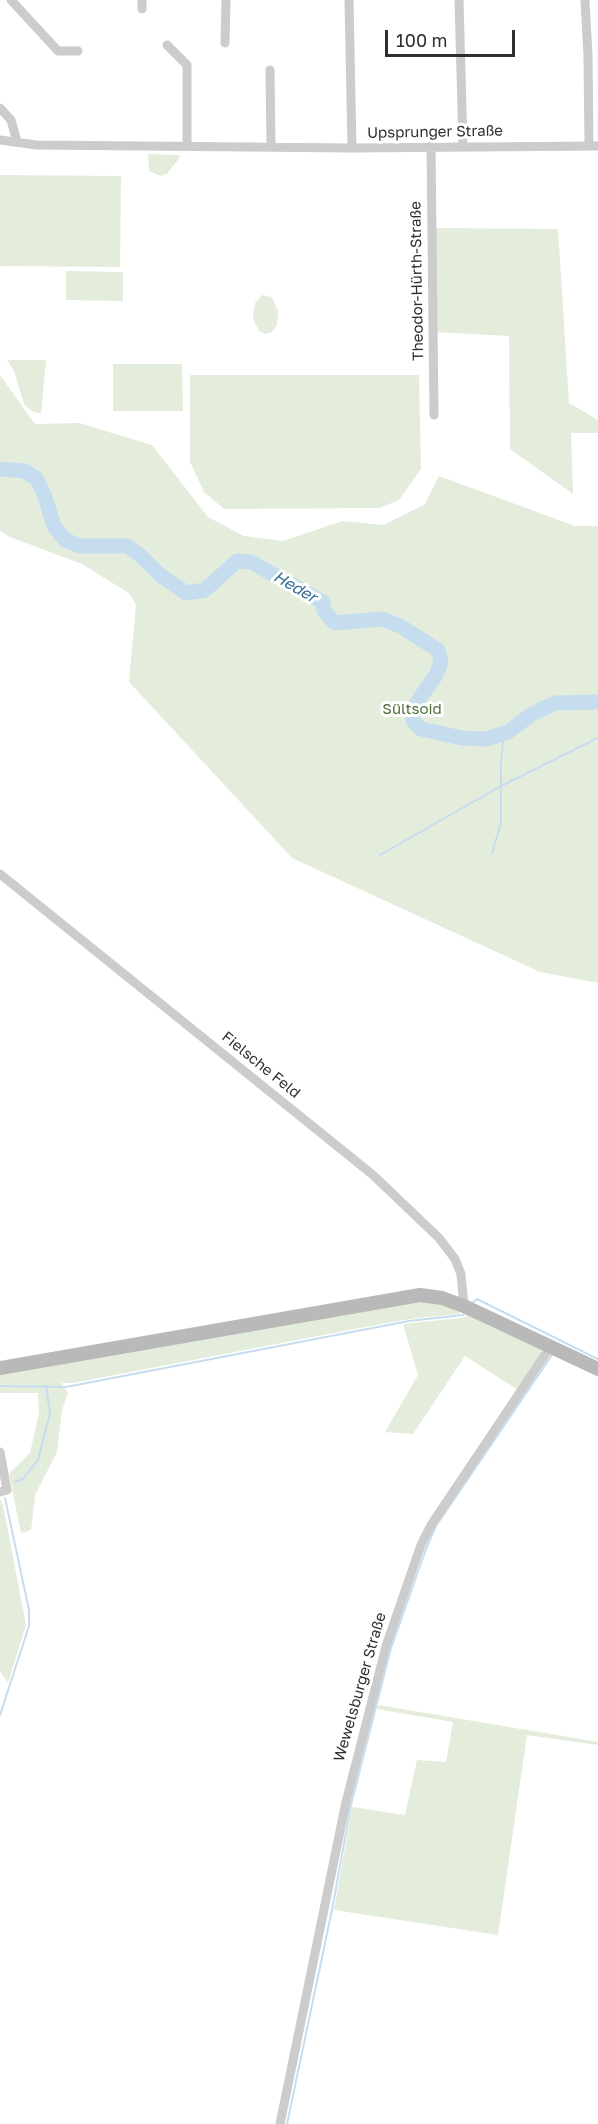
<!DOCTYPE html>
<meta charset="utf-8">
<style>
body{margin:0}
#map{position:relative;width:598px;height:2124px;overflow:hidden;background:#fff;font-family:"Golos Text",sans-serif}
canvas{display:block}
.scale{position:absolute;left:385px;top:30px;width:130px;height:27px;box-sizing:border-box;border:3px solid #2f2f2f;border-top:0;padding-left:8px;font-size:18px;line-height:21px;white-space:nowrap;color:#2f2f2f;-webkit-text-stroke:4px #fff;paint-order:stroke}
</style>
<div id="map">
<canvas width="598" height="2124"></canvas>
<div class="scale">100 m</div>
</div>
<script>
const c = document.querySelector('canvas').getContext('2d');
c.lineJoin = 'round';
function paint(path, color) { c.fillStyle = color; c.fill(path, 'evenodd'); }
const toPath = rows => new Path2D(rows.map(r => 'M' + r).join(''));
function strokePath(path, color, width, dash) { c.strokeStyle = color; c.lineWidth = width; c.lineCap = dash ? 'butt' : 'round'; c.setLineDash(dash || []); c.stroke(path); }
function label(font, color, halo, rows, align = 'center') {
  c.font = font + ' "Golos Text",sans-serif'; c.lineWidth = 6; c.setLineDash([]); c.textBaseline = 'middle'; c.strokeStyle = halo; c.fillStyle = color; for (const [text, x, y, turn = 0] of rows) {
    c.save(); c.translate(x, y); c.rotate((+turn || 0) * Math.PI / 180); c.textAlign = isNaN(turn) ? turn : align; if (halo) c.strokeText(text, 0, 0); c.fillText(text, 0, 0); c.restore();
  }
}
paint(toPath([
 [148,154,180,155,180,157,167,174,160,176,149,171],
 [0,175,121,176,120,267,0,266],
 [436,228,558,229,569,403,598,420,598,433,571,433,573,494,510,449,509,336,435,332],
 [66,271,123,272,123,301,66,300],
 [262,295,272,297,278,311,277,325,272,332,265,334,259,331,253,319,255,303],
 [46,360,41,414,32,411,24,404,14,371,7,360],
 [113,364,182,364,183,411,113,411],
 [0,375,35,424,79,423,152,445,208,517,244,536,283,541,342,521,383,525,425,504,439,476,575,526,598,526,598,983,540,972,292,858,129,682,136,605,130,594,82,564,10,537,0,531],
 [190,375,419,375,421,469,399,500,380,508,224,509,204,492,190,462],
 [417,1301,447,1305,462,1311,459,1314,410,1319,365,1327,73,1383,62,1383,68,1393,62,1410,57,1452,35,1495,31,1530,21,1533,9,1474,30,1453,39,1413,38,1393,0,1393,0,1375],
 [468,1313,540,1346,542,1352,518,1390,465,1356,413,1434,385,1432,418,1375,403,1324,459,1318,465,1317],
 [0,1499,3,1505,26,1625,8,1683,0,1671],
 [378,1705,598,1742,597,1745,527,1735,498,1935,334,1910,352,1807,405,1815,417,1760,446,1762,453,1722,377,1709]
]), '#e4eddb');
strokePath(toPath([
 [492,853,501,823,501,763,504,733],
 [380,855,501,786,598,738],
 [472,1303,477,1299,598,1359],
 [0,1386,66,1387,409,1321,463,1315,465,1313],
 [15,1482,23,1479,38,1460,50,1413,46,1386],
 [0,1715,29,1626,29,1610,5,1498],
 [287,2124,332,1910,351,1805,391,1648,426,1549,436,1526,552,1355]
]), '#c6ddef', 2);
strokePath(toPath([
 [0,469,24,471,36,478,44,494,54,526,65,540,80,546,127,546,141,556,160,575,186,593,205,590,237,561,251,562,323,602,324,611,335,623,382,619,400,626,438,650,441,662,436,675,413,708,413,721,421,729,462,738,486,739,508,732,532,714,555,703,598,702]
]), '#c6ddef', 15);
strokePath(toPath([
 [11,0,58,51,78,51],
 [349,0,352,148],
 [459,0,463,146],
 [585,0,588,56,589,146],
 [142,9,142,0],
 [225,43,226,0],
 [167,45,187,65,187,146],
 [270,70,271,147],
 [0,108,11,120,17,142],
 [0,140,36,145,352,148,598,146],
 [431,146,434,415],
 [0,874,373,1175,439,1238,455,1259,461,1274,464,1306],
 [0,1452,7,1490,0,1492],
 [280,2124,346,1802,386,1646,421,1545,431,1525,551,1346]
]), '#ccc', 9);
strokePath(toPath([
 [0,1368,420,1295,442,1298,464,1306,598,1369]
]), '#b9b9b9', 14);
label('15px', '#2f2f2f', '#fff', [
 ["Upsprunger Straße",435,132,-1],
 ["Theodor-Hürth-Straße",417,281,-91],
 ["Fielsche Feld",261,1065,39],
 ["Wewelsburger Straße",360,1687,-74]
]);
label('15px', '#506e38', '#fff', [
 ["Sültsoid",412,709]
]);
label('italic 16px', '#366e98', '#fff', [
 ["Heder",295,587,30]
]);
</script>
